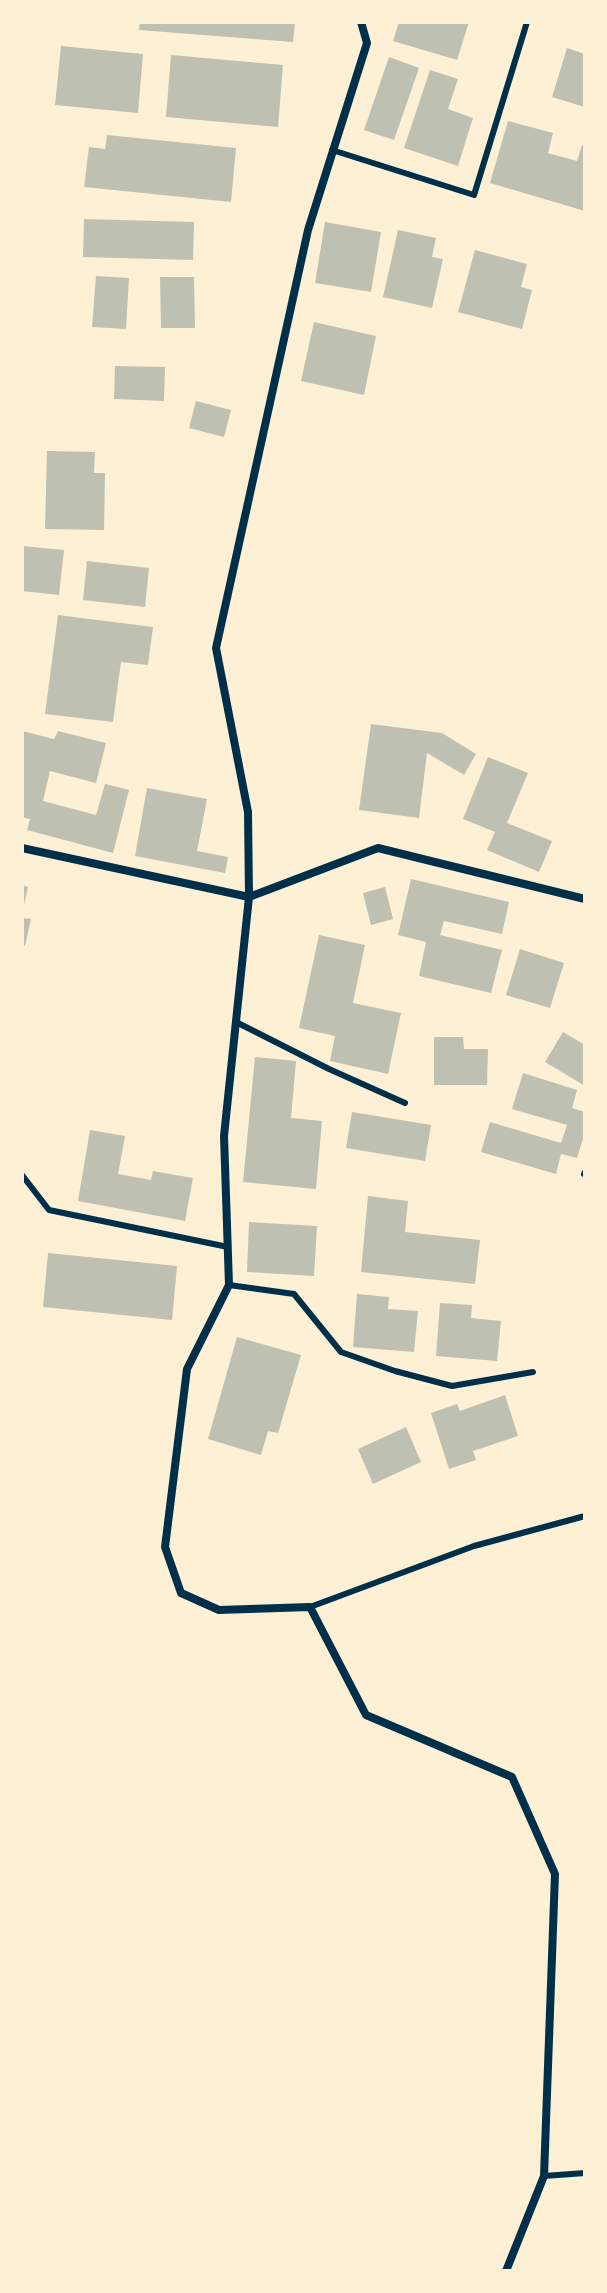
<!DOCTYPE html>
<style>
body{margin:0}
#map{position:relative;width:607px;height:2293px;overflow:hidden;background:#fdf0d5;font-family:"Source Sans 3",sans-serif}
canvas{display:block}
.frame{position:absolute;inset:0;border:24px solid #fdf0d5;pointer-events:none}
</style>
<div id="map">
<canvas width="607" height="2293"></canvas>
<div class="frame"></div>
</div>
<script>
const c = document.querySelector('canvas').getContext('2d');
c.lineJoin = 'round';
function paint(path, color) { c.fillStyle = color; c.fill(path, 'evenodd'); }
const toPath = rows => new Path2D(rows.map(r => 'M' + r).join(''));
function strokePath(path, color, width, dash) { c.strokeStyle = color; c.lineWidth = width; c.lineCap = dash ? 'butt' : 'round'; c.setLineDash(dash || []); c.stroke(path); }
paint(toPath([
 [140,22,295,22,293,42,139,30],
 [399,22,469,22,457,60,393,41],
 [61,46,143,54,138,113,55,105],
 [567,48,585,54,585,107,552,97],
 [171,55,283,65,278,127,166,117],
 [389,57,419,68,394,140,364,130],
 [430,70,458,79,448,109,473,118,458,166,404,148],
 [508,121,553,133,548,153,577,161,582,145,585,145,585,211,490,183],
 [107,135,236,148,231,202,84,187,89,147,105,149],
 [84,219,194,222,193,260,83,257],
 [325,222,381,232,371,292,315,283],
 [398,230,436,238,432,257,443,259,432,308,383,297],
 [475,250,527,264,521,287,532,290,522,329,458,312],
 [96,276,129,278,126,329,92,327],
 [160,277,194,277,195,328,161,328],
 [314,322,376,336,364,395,301,381],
 [115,366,165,367,164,401,114,399],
 [196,401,231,410,224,437,189,428],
 [47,451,95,452,94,473,105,473,104,530,45,529],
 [22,546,64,550,59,595,22,591],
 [87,561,149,568,145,607,83,600],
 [58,615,153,627,148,665,121,662,113,722,45,714],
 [371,724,442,733,476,754,464,775,427,753,419,818,359,810],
 [22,731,54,739,58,731,106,743,96,783,50,771,43,801,96,815,105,784,129,790,113,853,27,830,30,819,22,817],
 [488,757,528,773,507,823,552,841,539,872,487,850,495,832,463,819],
 [147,788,207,799,197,851,228,857,225,873,135,856],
 [411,879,509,902,502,934,444,921,440,935,502,950,491,993,419,976,426,942,398,935],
 [22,885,28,887,23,909,22,908],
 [385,887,393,919,371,925,363,893],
 [22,918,31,919,25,946,22,945],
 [319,935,365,945,353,1003,401,1013,388,1074,330,1061,335,1036,299,1028],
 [520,949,564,963,550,1008,506,995],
 [563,1032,585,1045,585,1086,545,1062],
 [434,1037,463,1037,464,1049,488,1049,487,1085,434,1085],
 [255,1057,296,1061,291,1118,322,1121,316,1189,243,1182],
 [523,1073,577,1090,572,1108,585,1112,585,1132,577,1158,561,1154,556,1174,481,1152,490,1122,561,1143,567,1125,512,1109],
 [352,1112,431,1125,425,1161,346,1148],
 [90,1130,125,1136,118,1174,151,1180,153,1171,193,1178,185,1221,78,1201],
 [368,1196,408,1201,405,1232,480,1240,475,1284,361,1272],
 [249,1222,317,1226,314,1276,247,1272],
 [48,1253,177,1266,172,1320,43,1307],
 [357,1294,389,1297,388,1309,418,1311,414,1352,353,1347],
 [440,1303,472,1305,471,1318,501,1321,497,1361,436,1356],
 [237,1337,301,1355,278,1433,268,1431,261,1455,208,1439],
 [505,1395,518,1436,473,1451,476,1460,449,1469,431,1413,457,1404,460,1411],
 [406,1427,421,1462,373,1484,358,1449]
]), '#bec0b2');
strokePath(toPath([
 [332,150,474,195,527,22],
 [236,1022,329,1069,405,1103],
 [584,1174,585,1172],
 [22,1175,49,1210,228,1247],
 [229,1285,294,1294,341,1352,395,1371,452,1386,533,1372],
 [310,1607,474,1546,585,1516],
 [544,2176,585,2173]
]), '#003049', 6);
strokePath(toPath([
 [361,22,367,43,308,230,216,648,248,812,249,897,224,1136,229,1285,187,1369,165,1547,181,1593,219,1610,310,1607,366,1715,512,1777,555,1874,544,2176,506,2271],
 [22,848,249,897,378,848,585,899]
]), '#003049', 8);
</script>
